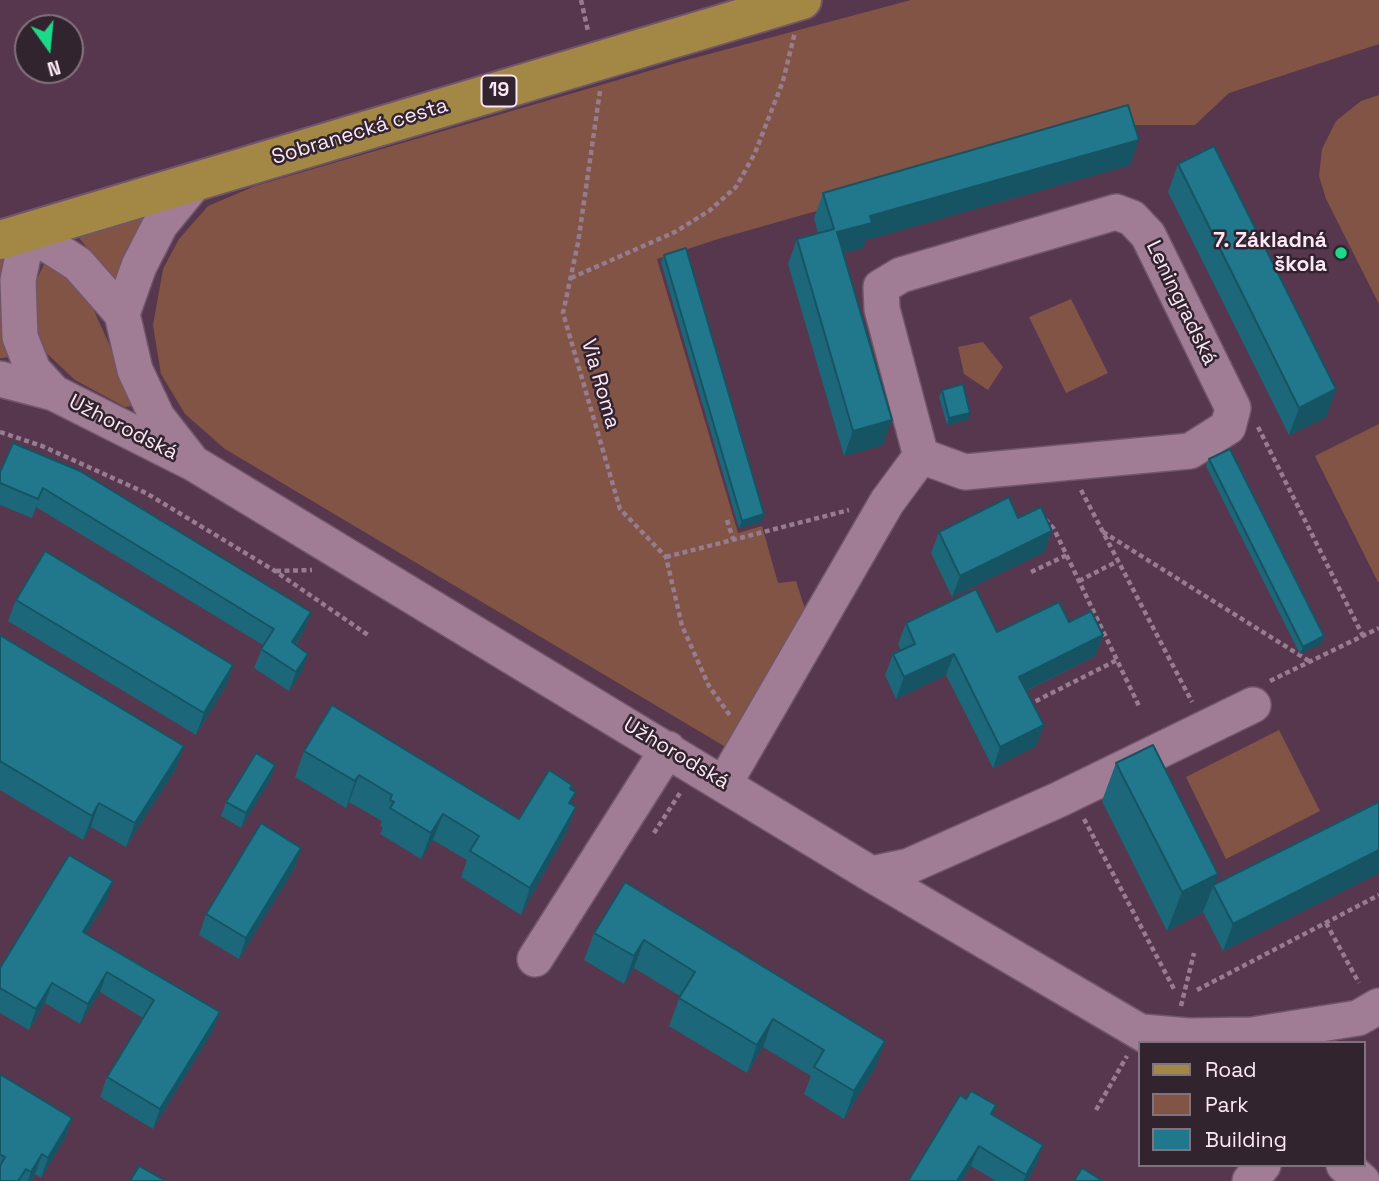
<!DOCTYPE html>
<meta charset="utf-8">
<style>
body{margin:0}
#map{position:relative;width:1379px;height:1181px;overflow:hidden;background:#56374e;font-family:"Space Grotesk",sans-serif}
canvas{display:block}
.legend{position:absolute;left:1138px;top:1041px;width:228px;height:126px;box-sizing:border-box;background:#32242e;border:2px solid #82727e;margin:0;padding:9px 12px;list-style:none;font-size:21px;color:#fbe7f5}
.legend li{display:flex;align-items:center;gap:14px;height:35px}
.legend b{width:35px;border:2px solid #82727e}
.north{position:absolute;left:14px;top:14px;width:70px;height:70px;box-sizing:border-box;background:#32242e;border:2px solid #82727e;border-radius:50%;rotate:165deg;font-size:19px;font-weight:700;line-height:28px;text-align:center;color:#fbe7f5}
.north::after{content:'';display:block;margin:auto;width:24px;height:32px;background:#1cd988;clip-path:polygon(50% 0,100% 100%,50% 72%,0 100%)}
</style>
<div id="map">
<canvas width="1379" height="1181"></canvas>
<ul class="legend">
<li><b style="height:9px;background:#a38745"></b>Road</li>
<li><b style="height:19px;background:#825446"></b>Park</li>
<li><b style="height:19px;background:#21788d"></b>Building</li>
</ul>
<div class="north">N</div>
</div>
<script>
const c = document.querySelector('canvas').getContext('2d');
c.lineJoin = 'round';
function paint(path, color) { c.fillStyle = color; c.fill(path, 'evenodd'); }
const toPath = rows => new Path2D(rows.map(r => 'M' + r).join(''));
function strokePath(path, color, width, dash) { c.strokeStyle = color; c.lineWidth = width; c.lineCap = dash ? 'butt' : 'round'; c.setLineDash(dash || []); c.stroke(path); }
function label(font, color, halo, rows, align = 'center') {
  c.font = font + ' "Space Grotesk",sans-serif'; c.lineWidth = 5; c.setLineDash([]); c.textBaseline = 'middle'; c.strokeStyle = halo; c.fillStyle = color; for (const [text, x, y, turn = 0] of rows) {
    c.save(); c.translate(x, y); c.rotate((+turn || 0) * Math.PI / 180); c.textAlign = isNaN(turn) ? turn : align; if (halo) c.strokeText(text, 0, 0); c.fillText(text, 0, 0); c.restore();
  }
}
paint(toPath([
 [911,0,1379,0,1379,44,1229,93,1195,125,1119,125,718,239,657,259,738,533,762,526,778,583,796,581,805,609,729,749,225,449,185,414,161,374,153,325,163,269,179,239,208,206,255,186,683,61],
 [1379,95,1379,304,1326,199,1319,176,1322,149,1336,121,1361,101],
 [142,216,148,218,118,284,79,238,83,234],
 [0,259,6,261,1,307,9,357,3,358,0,358],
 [46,260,56,263,87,295,133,397,132,406,125,407,75,380,41,348,32,323,32,290],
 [1071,299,1108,373,1066,393,1029,317],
 [983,342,1003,367,988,390,964,374,958,347],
 [1379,424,1379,582,1378,582,1315,456],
 [1279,730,1320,811,1226,859,1186,777]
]), '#825446');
const minor = toPath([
 [1116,212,1132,218,1148,235,1233,408,1228,427,1190,451,965,472,921,456,882,309,881,287,901,275,1116,212],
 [122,314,139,266,160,225,196,181],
 [0,379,54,393,193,463,871,874,1159,1043],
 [54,393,33,370,20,337,18,280,28,232,78,264,122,314,135,370,157,417,189,458],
 [724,784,887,502,921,456],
 [871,874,909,866,1058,800,1253,705],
 [535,959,668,749],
 [1142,1032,1189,1036,1252,1035,1358,1018,1379,1006],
 [1344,1165,1362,1181],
 [1250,1181,1263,1165]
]);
const major = toPath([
 [0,240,802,0]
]);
strokePath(minor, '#715669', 38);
strokePath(major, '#715669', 42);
strokePath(toPath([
 [581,0,588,31],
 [600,91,578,243,563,313,620,509,666,557,682,626,709,686,731,717],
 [571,278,675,232,709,211,736,187,755,153,783,81,795,32],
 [1258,427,1363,636],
 [0,432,42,446,146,493,275,571,368,635],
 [1081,490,1192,702],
 [1045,519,1054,529,1139,706],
 [727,520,733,539],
 [1103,532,1309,661],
 [666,557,849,510],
 [276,571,312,570],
 [1031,572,1067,555],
 [1079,581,1118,561],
 [1270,681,1379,628],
 [1028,705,1117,660],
 [1084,819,1174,989],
 [654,833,680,793],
 [1326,923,1359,983],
 [1197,990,1379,895],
 [1181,1006,1194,953],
 [1096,1110,1127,1056]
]), '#977c90', 4.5, [5, 3.5]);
strokePath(minor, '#a07c95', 35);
strokePath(major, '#a38745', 38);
paint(toPath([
 [1178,164,1336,389,1326,417,1289,435,1168,192],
 [1130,165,866,240,863,248,843,253,883,445,844,456,788,264,797,239,818,233,814,218,823,193],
 [664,255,761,522,739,528,661,262],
 [942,390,968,420,947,425,939,397],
 [13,443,311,612,304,631,296,645,302,672,289,691,254,668,263,645,36,507,32,518,0,505,0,472],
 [1209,459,1324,636,1321,644,1300,654,1206,466],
 [1018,518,1052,531,1044,552,952,597,931,553,939,532],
 [16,600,233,665,226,686,196,735,8,621],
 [1069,622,1103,635,1095,656,1026,691,1036,746,993,768,946,675,896,699,885,675,893,654,901,650,898,644,906,623,997,632],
 [0,635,184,746,175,770,126,847,91,827,83,840,0,790],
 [304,751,519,819,572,785,571,789,571,804,576,807,566,833,521,915,461,877,467,860,433,840,421,859,380,834,383,827,380,826,382,821,349,802,346,808,295,777],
 [1116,763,1213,885,1379,802,1379,873,1223,951,1203,912,1167,931,1102,801],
 [275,765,270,780,241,828,221,816,226,802],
 [301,848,294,869,239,959,199,935,206,914],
 [625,882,885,1041,875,1068,844,1119,804,1094,811,1076,763,1047,747,1073,669,1026,680,996,634,968,624,984,584,960,594,933],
 [106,901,86,934,220,1012,212,1032,153,1129,100,1097,107,1077,143,1018,100,992,80,1024,45,1003,29,1030,0,1013,0,968],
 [0,1074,72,1118,65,1138,41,1178,35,1174,31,1181,0,1181],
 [992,1115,1036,1165,1027,1181,996,1181,971,1166,962,1181,908,1181]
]), '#1c6779');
paint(toPath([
 [1139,140,1130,165,866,240,863,248,828,257,837,232,870,216],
 [1336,389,1326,417,1289,435,1299,408],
 [970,413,968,420,947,425,949,418],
 [892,420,883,445,844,456,853,431],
 [764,514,761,522,739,528,742,521],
 [1052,531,1044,552,952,597,960,576],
 [311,612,304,631,285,661,292,642],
 [1103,635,1095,656,1011,698,1019,677],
 [1324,636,1321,644,1300,654,1303,647],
 [308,654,302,672,289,691,296,672],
 [954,654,946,675,896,699,904,677],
 [233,665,226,686,196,735,204,713],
 [1044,725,1036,746,993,768,1000,747],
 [184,746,175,770,126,847,135,823],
 [275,765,270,780,241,828,246,813],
 [359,775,349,802,346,808,355,781],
 [99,803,91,827,83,840,92,816],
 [576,807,566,833,521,915,530,888],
 [443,814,433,840,421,859,431,833],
 [301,848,294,869,239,959,246,938],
 [1379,850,1379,873,1223,951,1233,924],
 [1218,874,1203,912,1167,931,1182,892],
 [113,881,106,901,75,952,83,932],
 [644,940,634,968,624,984,634,956],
 [107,972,100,992,80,1024,88,1004],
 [52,983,45,1003,29,1030,36,1009],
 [220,1012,212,1032,153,1129,160,1109],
 [773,1019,763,1047,747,1073,757,1045],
 [885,1041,875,1068,844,1119,854,1091],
 [72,1118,65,1138,41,1178,48,1158],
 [1043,1145,1036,1165,1027,1181,1023,1181,1026,1175],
 [979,1146,971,1166,962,1181,957,1181],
 [42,1154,35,1174,31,1181,28,1181,31,1172]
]), '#175463');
const building = toPath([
 [1128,105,1139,140,870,216,872,223,837,232,892,420,853,431,797,239,834,229,823,193,1128,105],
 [1214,146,1336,389,1299,408,1178,164,1214,146],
 [686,248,764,514,742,521,664,255,686,248],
 [963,384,970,413,949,418,942,390,963,384],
 [13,443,80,471,311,612,292,642,308,654,296,672,261,649,274,629,43,488,38,499,0,483,0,472,13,443],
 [1230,449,1324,636,1303,647,1209,459,1230,449],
 [1009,497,1018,518,1041,507,1052,531,960,576,939,532,1009,497],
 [45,551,233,665,204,713,16,600,45,551],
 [976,589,997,632,1059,602,1069,622,1091,611,1103,635,1019,677,1044,725,1000,747,954,654,904,677,893,654,915,644,906,623,976,589],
 [0,635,184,746,135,823,99,803,92,816,0,761,0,635],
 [332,705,519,819,549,770,572,785,570,789,576,792,569,803,576,807,530,888,470,851,479,836,443,814,431,833,390,808,394,802,390,800,392,795,359,775,355,781,304,751,332,705],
 [1153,745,1218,874,1182,892,1116,763,1153,745],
 [256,753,275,765,246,813,226,802,256,753],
 [1379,802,1379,850,1233,924,1213,885,1379,802],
 [261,823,301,848,246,938,206,914,261,823],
 [69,855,113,881,83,932,220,1012,160,1109,107,1077,154,1000,107,972,88,1004,52,983,36,1009,0,988,0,968,69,855],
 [625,882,885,1041,854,1091,814,1067,824,1050,773,1019,757,1045,679,998,695,972,644,940,634,956,594,933,625,882],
 [0,1074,72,1118,48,1158,42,1154,31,1172,26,1169,18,1181,0,1181,0,1166,5,1157,0,1154,0,1074],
 [971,1091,996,1105,991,1114,1043,1145,1026,1175,979,1146,957,1181,908,1181,960,1095,966,1099,971,1091],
 [139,1166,166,1181,130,1181,139,1166],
 [1082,1168,1103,1181,1074,1181,1082,1168]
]);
paint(building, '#21788d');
strokePath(building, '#175463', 2);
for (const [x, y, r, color] of [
 [1341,253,7,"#1cd988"]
]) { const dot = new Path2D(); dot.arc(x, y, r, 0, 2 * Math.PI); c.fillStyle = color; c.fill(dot); strokePath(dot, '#32242e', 2.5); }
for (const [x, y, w] of [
 [499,91,35]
]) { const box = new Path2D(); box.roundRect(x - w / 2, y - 15.5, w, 31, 5); c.fillStyle = '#32242e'; c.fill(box); strokePath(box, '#fbe7f5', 2); }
label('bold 19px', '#fbe7f5', null, [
 ["19",499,91]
]);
label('21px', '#fbe7f5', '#32242e', [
 ["Sobranecká cesta",360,132,-17],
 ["Leningradská",1181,303,64],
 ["Via Roma",600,384,74],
 ["Užhorodská",123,428,27],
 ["Užhorodská",676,754,31]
]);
label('bold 21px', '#fbe7f5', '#32242e', [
 ["7. Základná",1327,241],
 ["škola",1327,265]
], 'right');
</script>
